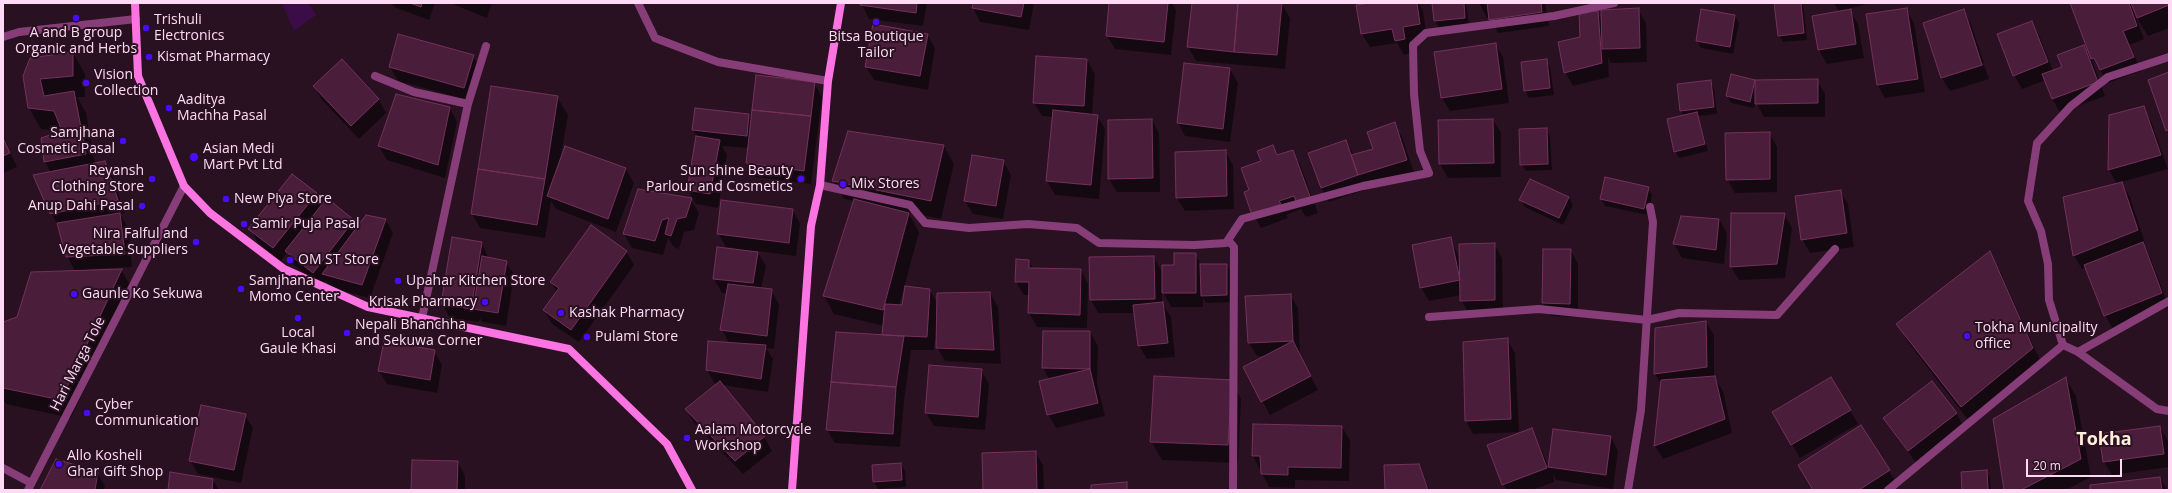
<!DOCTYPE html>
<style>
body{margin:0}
#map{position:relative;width:2172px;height:493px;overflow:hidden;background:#291121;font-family:"Open Sans",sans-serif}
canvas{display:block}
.frame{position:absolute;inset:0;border:4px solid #fedaf4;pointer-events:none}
.scale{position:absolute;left:2026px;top:459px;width:96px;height:18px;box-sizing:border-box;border:2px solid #fedaf4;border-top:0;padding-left:5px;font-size:12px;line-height:14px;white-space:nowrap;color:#fedaf4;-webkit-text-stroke:3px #291121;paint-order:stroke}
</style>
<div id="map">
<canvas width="2172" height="493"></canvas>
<div class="frame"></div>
<div class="scale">20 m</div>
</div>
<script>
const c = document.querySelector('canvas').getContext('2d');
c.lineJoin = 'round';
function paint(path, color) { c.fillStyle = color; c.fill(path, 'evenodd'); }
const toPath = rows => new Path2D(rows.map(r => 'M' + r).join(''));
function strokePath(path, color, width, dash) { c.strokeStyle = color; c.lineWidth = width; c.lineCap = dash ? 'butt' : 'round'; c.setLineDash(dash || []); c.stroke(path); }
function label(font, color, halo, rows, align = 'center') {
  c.font = font + ' "Open Sans",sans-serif'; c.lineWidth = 4; c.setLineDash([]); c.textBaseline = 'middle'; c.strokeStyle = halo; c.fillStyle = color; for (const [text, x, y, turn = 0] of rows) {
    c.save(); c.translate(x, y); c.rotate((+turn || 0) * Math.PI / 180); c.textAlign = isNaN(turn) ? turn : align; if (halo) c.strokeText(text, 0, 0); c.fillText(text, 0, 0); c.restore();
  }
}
paint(toPath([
 [282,3,309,3,316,15,294,31]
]), '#3b0c47');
paint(toPath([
 [391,3,435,3,429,20,394,7],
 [450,3,492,3,487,18],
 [861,3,927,3,923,26,869,19],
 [974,3,1034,3,1029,30,980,22,973,8],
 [1110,3,1172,3,1176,10,1171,55,1115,49,1107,36],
 [1193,3,1282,4,1290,18,1285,69,1196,61,1188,47],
 [1357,3,1419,3,1423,11,1427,38,1410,41,1412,53,1404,55,1397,43,1370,47,1362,34],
 [1433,3,1466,3,1469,25,1439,28,1435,21],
 [1479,3,1545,3,1549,26,1498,33,1490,17,1487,18],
 [1773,3,1803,3,1807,40,1783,42,1779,35],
 [1834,3,1870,3,1849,9,1858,24,1864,58,1827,64,1819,50,1813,17,1839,12],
 [2073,3,2169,3,2169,28,2148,36,2135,15,2144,39,2130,45,2141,71,2108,83,2092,58],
 [1638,9,1646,23,1647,62,1611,63,1608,57,1609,77,1573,86,1565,72,1597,12,1602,21],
 [1906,9,1914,23,1925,92,1885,98,1877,84],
 [1702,10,1735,16,1739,23,1733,54,1701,48,1697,41],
 [1963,10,1971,24,1984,63,1944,76,1944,78,1984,65,1989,79,1950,91,1942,78,1924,23],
 [2032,22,2039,35,2053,71,2063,67,2084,47,2092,60,2105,96,2060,112,2052,99,2046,80,2022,89,2014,75],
 [927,34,935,48,928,90,874,80,866,67],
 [1495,44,1503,57,1509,103,1450,111,1442,98],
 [73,53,85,74,85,97,77,97,86,113,95,164,104,162,112,175,125,213,120,214,128,228,132,267,89,269,89,271,121,270,132,288,71,418,6,404,3,399,3,323,17,318,75,271,67,256,59,227,51,213,51,173,45,162,42,138,64,132,41,129,29,108,24,76],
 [473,56,481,69,472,101,398,81,390,67],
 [342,60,379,100,386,113,359,139,322,100,314,86],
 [1087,60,1095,74,1092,115,1097,116,1105,129,1099,199,1055,195,1047,181,1053,117,1042,116,1034,103],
 [1546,60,1550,67,1554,95,1529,98,1525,91,1522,63],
 [1230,69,1238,83,1230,142,1185,136,1178,123],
 [1732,75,1755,81,1817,80,1825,94,1825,117,1764,117,1756,102,1754,108,1731,103,1727,96],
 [1710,81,1714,88,1717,114,1698,116,1708,151,1679,158,1675,151,1684,116,1681,111],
 [814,83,822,97,811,184,755,177,747,163,748,148,722,146,727,155,718,208,696,204,688,190,697,137,693,130,748,115,752,121],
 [397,95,450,108,457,122,445,178,387,160,379,146],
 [557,97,568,115,561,156,566,147,626,169,634,183,616,232,556,209,551,201,545,238,480,228,472,214],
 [2143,107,2151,121,2168,169,2121,182,2130,197,2145,243,2143,244,2150,257,2169,307,2113,329,2105,315,2086,267,2082,269,2074,256,2064,197,2117,184,2109,170,2110,116],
 [1152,120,1159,133,1160,192,1117,192,1109,179],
 [1493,120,1501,133,1501,177,1448,178,1440,164,1440,121],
 [1394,124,1402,137,1414,173,1329,202,1321,188,1310,153,1346,141,1354,155,1374,149],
 [1546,129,1550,136,1552,170,1526,171,1521,164],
 [1769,133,1777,147,1777,192,1735,193,1727,179],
 [3,136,17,167,3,173],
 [944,146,954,164,941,219,908,212,919,232,899,306,903,306,930,290,937,303,990,293,998,307,1001,364,945,361,937,347,937,339,935,339,934,350,911,350,904,401,900,447,835,443,827,430,883,336,884,326,834,314,824,296,854,201,844,199,834,181],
 [1273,146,1279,156,1292,151,1300,164,1318,213,1306,217,1301,209,1286,215,1288,218,1261,228,1253,214,1250,190,1262,162],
 [1225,151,1233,165,1234,209,1185,211,1177,198],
 [1003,161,1011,175,1003,219,973,214,965,201],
 [1530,180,1569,198,1573,205,1563,225,1525,207,1521,200],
 [1648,188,1652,195,1648,215,1605,206,1601,199],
 [639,190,691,199,699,213,694,230,684,232,679,249,674,247,668,238,663,255,632,248,624,234],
 [1840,191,1848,204,1854,247,1810,253,1802,239],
 [316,194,322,205,353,220,358,228,386,220,393,233,370,298,331,288,326,280,322,286,294,265,287,253,281,261,258,243,250,229],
 [793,210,800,224,796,256,757,251,766,266,761,289,771,290,779,304,774,349,766,348,773,359,768,392,722,385,764,437,772,451,743,474,694,423,686,409,718,384,715,384,707,370,729,343,722,330,727,293,722,293,714,279,740,249,726,247,718,233],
 [1784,214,1792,228,1785,278,1739,280,1731,267],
 [1719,219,1727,233,1724,264,1682,258,1674,244],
 [1450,238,1459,257,1494,244,1502,258,1503,313,1469,314,1461,300,1461,295,1429,301,1421,288],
 [482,243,489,259,506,262,514,275,506,326,482,322,480,318,479,322,450,318,442,304],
 [1571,250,1578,264,1578,317,1551,316,1543,303],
 [626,251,634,265,579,342,552,324,544,310,557,292,551,282],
 [1989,253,2000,271,2043,367,1972,425,1908,342,1898,324],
 [1195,254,1201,265,1227,265,1231,272,1231,302,1206,303,1203,298,1203,307,1171,307,1162,290,1162,303,1171,317,1175,357,1147,359,1139,346,1135,313,1098,313,1091,300,1154,257,1163,274],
 [1029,261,1033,269,1081,270,1088,284,1087,328,1037,327,1029,313,1029,295,1024,295,1016,282],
 [1290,295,1298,308,1300,355,1318,390,1270,415,1244,368,1266,356,1257,356,1249,343],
 [1706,322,1714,335,1714,377,1723,391,1732,433,1663,459,1655,446,1662,386,1655,374],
 [1090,332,1098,346,1097,383,1105,416,1056,428,1048,414,1049,379,1043,368],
 [1507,339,1515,353,1519,432,1473,434,1466,421],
 [434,351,442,365,437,393,387,384,379,371],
 [981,370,989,384,985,430,934,426,926,413],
 [2065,378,2076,396,2091,477,2066,490,2005,490],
 [1831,379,1858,424,1800,458,1774,412],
 [1231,381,1241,399,1238,463,1162,460,1151,441],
 [1956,413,1964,427,1917,464,1884,419],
 [245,415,253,428,241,483,198,474,190,460],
 [1861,426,1897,484,1888,490,1814,490],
 [1342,427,1350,440,1349,481,1295,480,1295,488,1269,487,1253,456],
 [2160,427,2168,441,2169,467,2112,475,2104,462],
 [1532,429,1549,467,1611,437,1618,451,1613,489,1556,480,1553,474,1554,482,1532,490,1506,490,1488,446],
 [1035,452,1043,465,1044,490,984,490],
 [458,462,465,476,465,490,412,490],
 [901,464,905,471,906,487,878,489,874,482],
 [1418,465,1430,490,1386,490],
 [1986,471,1990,478,1991,490,1963,490],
 [97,473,105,486,104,490,41,490],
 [2160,478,2167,490,2092,490],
 [213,480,219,490,169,490]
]), '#0007');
const building = toPath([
 [410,3,422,3,421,7,410,3],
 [860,3,917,3,916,13,860,5,860,3],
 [973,3,1024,3,1021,17,972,8,973,3],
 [1109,3,1168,3,1164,42,1106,36,1109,3],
 [1192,3,1238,3,1234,52,1187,47,1192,3],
 [1238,3,1282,3,1277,55,1234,52,1238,3],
 [1371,3,1417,3,1420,24,1403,27,1405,39,1395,41,1392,29,1361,34,1356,5,1371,3],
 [1432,3,1464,3,1465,18,1434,21,1432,3],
 [1487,3,1541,3,1542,12,1489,20,1487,3],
 [1774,3,1801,3,1804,33,1778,36,1774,3],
 [2070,3,2129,3,2137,26,2123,31,2134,57,2100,70,2094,58,2091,59,2070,3],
 [2131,3,2169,3,2169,5,2137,18,2131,3],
 [1639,8,1640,48,1602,49,1601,10,1639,8],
 [1907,8,1918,79,1877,85,1866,14,1907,8],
 [1701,9,1735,15,1730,47,1696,41,1701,9],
 [1851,9,1856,44,1818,50,1812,16,1851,9],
 [1964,9,1982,65,1941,78,1923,23,1964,9],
 [1598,11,1602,63,1564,73,1558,42,1580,37,1579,12,1598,11],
 [2032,21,2048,62,2013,76,1997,34,2032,21],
 [873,24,928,34,920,76,865,67,873,24],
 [398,34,474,55,464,88,389,67,398,34],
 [1496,43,1502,89,1441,98,1434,52,1496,43],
 [2084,45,2098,82,2052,99,2042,74,2062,67,2057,55,2084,45],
 [73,52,73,76,40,79,44,96,74,91,86,154,44,162,41,138,62,131,54,111,28,108,23,76,30,58,73,52],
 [1036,56,1087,59,1084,106,1033,103,1036,56],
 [342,59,379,99,351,126,313,86,342,59],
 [1547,59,1550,88,1524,91,1521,62,1547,59],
 [1184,63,1230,68,1223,129,1177,123,1184,63],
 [2169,72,2169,129,2166,131,2148,80,2169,72],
 [1731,74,1755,80,1750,102,1726,96,1731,74],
 [756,75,815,82,811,116,752,110,756,75],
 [1818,79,1818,103,1755,104,1755,80,1818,79],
 [1711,80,1714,107,1680,111,1677,84,1711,80],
 [491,86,558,96,545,179,478,169,491,86],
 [396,94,450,107,438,165,378,146,396,94],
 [2144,106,2161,155,2108,170,2109,115,2144,106],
 [695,108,749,114,747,136,692,130,695,108],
 [752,110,811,116,804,171,746,163,752,110],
 [1053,110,1098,115,1091,185,1046,181,1053,110],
 [1697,112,1705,144,1674,152,1667,119,1697,112],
 [1152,119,1153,178,1108,179,1108,120,1152,119],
 [1493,119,1494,163,1439,164,1438,120,1493,119],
 [1395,122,1407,160,1358,175,1351,155,1373,149,1367,132,1395,122],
 [1547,128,1548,164,1520,165,1519,129,1547,128],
 [848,131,944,145,931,201,832,181,848,131],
 [1770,132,1770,179,1726,180,1725,133,1770,132],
 [696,136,720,140,710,194,687,190,696,136],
 [3,138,10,153,3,156,3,138],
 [1346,140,1358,175,1321,188,1308,153,1346,140],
 [1273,145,1277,155,1293,150,1311,199,1297,204,1294,196,1279,201,1281,204,1252,215,1244,192,1249,190,1241,168,1261,161,1257,151,1273,145],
 [565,146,626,168,608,219,547,196,565,146],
 [1226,150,1227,196,1176,198,1175,152,1226,150],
 [972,155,1004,160,996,206,964,201,972,155],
 [105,161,118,200,50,214,33,175,105,161],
 [478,169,545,179,537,225,471,214,478,169],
 [292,174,317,193,273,248,248,229,292,174],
 [1605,177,1649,187,1644,209,1600,199,1605,177],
 [1530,179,1569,197,1559,218,1519,200,1530,179],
 [2122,182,2138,230,2073,256,2063,197,2122,182],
 [638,189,692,198,686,217,677,219,671,236,665,234,669,218,662,220,655,241,623,234,638,189],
 [1841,190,1847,233,1801,240,1795,196,1841,190],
 [327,198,354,220,313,273,285,251,327,198],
 [854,199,909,213,883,310,823,296,854,199],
 [721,200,793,209,789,243,717,234,721,200],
 [120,213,125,254,66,257,57,223,120,213],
 [1731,213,1785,213,1777,264,1730,267,1731,213],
 [366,215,386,219,362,285,322,274,366,215],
 [1681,216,1719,219,1716,250,1673,244,1681,216],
 [591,225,627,251,571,330,543,310,559,288,550,282,591,225],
 [452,237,482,242,471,309,441,304,452,237],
 [1451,237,1460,280,1420,288,1412,245,1451,237],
 [2143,242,2162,293,2104,316,2084,265,2143,242],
 [1495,243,1495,300,1460,301,1459,244,1495,243],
 [717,247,758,252,753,283,713,279,717,247],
 [1543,249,1571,249,1570,304,1542,303,1543,249],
 [1990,251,2033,348,1961,407,1896,324,1990,251],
 [1174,253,1196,253,1196,293,1162,293,1162,265,1174,265,1174,253],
 [482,256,507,261,498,313,473,309,482,256],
 [1154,256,1155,299,1090,300,1089,257,1154,256],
 [1016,259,1029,260,1029,268,1081,269,1080,315,1028,313,1029,282,1015,282,1016,259],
 [1200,264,1227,264,1227,295,1201,296,1200,264],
 [122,269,61,400,3,388,3,322,17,317,31,272,122,269],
 [728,284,772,289,767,336,720,330,728,284],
 [905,286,930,289,927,337,882,335,885,304,902,305,905,286],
 [990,292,994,350,936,348,937,293,990,292],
 [1291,294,1293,341,1248,343,1245,296,1291,294],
 [1163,302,1168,343,1138,346,1133,305,1163,302],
 [1706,321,1707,367,1654,374,1655,328,1706,321],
 [1043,331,1090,331,1090,369,1042,368,1043,331],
 [836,332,904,336,896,387,831,382,836,332],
 [1508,338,1511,419,1465,421,1463,342,1508,338],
 [384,341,435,350,430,380,378,371,384,341],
 [708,341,766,345,761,379,706,370,708,341],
 [1293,341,1311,376,1261,402,1243,367,1293,341],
 [929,365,982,369,978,417,925,413,929,365],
 [1090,369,1098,403,1047,415,1039,381,1090,369],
 [1154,376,1232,380,1228,445,1150,442,1154,376],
 [1715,376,1725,419,1654,446,1661,380,1715,376],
 [1831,377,1851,410,1791,445,1772,412,1831,377],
 [2066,377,2081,459,2021,490,2004,490,1993,419,2066,377],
 [720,381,765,436,735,461,685,409,720,381],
 [1932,381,1957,413,1908,451,1883,418,1932,381],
 [831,382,896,387,893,434,826,430,831,382],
 [201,405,246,414,234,470,189,461,201,405],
 [1253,424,1342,426,1341,468,1288,467,1288,475,1261,474,1260,456,1252,456,1253,424],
 [1861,425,1890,470,1859,490,1813,490,1798,465,1861,425],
 [2160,426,2164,454,2103,462,2099,434,2160,426],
 [1532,428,1547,468,1502,485,1487,445,1532,428],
 [1553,429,1611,436,1606,475,1548,467,1553,429],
 [1036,451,1037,490,983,490,982,453,1036,451],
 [56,459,98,472,95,490,40,490,56,459],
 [412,460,458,461,457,490,411,490,412,460],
 [901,463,902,480,873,482,872,465,901,463],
 [1419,464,1428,490,1385,490,1384,465,1419,464],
 [1987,470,1988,490,1962,490,1961,472,1987,470],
 [170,472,213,479,212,490,168,490,170,472],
 [2160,477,2162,490,2090,490,2090,485,2160,477],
 [1127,482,1127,490,1091,490,1091,485,1127,482]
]);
paint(building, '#4a1e3a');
strokePath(building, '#75305c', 1);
strokePath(toPath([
 [638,3,655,38,718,62,828,81],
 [3,37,19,32,136,19],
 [375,76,414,92,468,104],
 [820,185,910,205,925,223,969,228,1028,224,1077,228,1099,243,1194,245,1226,243,1242,219,1363,186,1429,173,1420,151,1414,94,1413,45,1426,33,1554,16,1614,3],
 [1228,240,1234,247,1233,490],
 [1429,317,1539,309,1647,320,1679,313,1777,315,1835,249],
 [422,318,468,104,486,46],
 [2063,345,2078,352,2157,409,2169,411],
 [2078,352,2169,301],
 [3,468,31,483],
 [28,490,184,186],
 [1628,490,1641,410,1653,222,1650,207],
 [1888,490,2063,345,2049,300,2048,264,2041,231,2028,201,2037,143,2071,106,2108,77,2169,57]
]), '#873e78', 8);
strokePath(toPath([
 [135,3,138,76,184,186,210,213,284,269,368,307,569,349,667,444,692,490],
 [792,490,811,226,820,185,828,81,841,3]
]), '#fb74e2', 8);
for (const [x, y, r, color] of [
 [76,18,4,"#490cf9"],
 [876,22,4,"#490cf9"],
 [146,28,4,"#490cf9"],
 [149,57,4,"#490cf9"],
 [86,83,4,"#490cf9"],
 [169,108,4,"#490cf9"],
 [123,141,4,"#490cf9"],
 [194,157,5,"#490cf9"],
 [152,179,4,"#490cf9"],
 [801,179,4,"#490cf9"],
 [843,184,4,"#490cf9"],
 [226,199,4,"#490cf9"],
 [142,206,4,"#490cf9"],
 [244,224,4,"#490cf9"],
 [196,242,4,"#490cf9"],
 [290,260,4,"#490cf9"],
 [398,281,4,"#490cf9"],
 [241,289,4,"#490cf9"],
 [74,294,4,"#490cf9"],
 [485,302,4,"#490cf9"],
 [561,313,4,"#490cf9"],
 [298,318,4,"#490cf9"],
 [347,333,4,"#490cf9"],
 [1967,336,4,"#490cf9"],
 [587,337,4,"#490cf9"],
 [87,413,4,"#490cf9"],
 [687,438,4,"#490cf9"],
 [59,464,4,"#490cf9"]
]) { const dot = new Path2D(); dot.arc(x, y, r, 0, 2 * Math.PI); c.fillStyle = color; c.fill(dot); strokePath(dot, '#291121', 1.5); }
label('14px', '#fedaf4', '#291121', [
 ["Trishuli",154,20],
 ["Electronics",154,36],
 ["A and B group",76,33,"center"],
 ["Organic and Herbs",76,49,"center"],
 ["Bitsa Boutique",876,37,"center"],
 ["Tailor",876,53,"center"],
 ["Kismat Pharmacy",157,57],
 ["Vision",94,75],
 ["Collection",94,91],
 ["Aaditya",177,100],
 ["Machha Pasal",177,116],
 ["Samjhana",115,133,"right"],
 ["Cosmetic Pasal",115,149,"right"],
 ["Asian Medi",203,149],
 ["Mart Pvt Ltd",203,165],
 ["Reyansh",144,171,"right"],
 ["Clothing Store",144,187,"right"],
 ["Sun shine Beauty",793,171,"right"],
 ["Parlour and Cosmetics",793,187,"right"],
 ["Mix Stores",851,184],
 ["New Piya Store",234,199],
 ["Anup Dahi Pasal",134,206,"right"],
 ["Samir Puja Pasal",252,224],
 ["Nira Falful and",188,234,"right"],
 ["Vegetable Suppliers",188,250,"right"],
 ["OM ST Store",298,260],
 ["Samjhana",249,281],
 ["Momo Center",249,297],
 ["Upahar Kitchen Store",406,281],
 ["Gaunle Ko Sekuwa",82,294],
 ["Krisak Pharmacy",477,302,"right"],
 ["Kashak Pharmacy",569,313],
 ["Nepali Bhanchha",355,325],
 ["and Sekuwa Corner",355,341],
 ["Tokha Municipality",1975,328],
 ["office",1975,344],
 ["Local",298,333,"center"],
 ["Gaule Khasi",298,349,"center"],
 ["Pulami Store",595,337],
 ["Cyber",95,405],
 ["Communication",95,421],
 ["Aalam Motorcycle",695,430],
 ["Workshop",695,446],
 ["Allo Kosheli",67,456],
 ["Ghar Gift Shop",67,472]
], 'left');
label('14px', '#fedaf4', '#291121', [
 ["Hari Marga Tole",78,364,-63]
]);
label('bold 18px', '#feeedc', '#291121', [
 ["Tokha",2104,440]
]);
</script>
